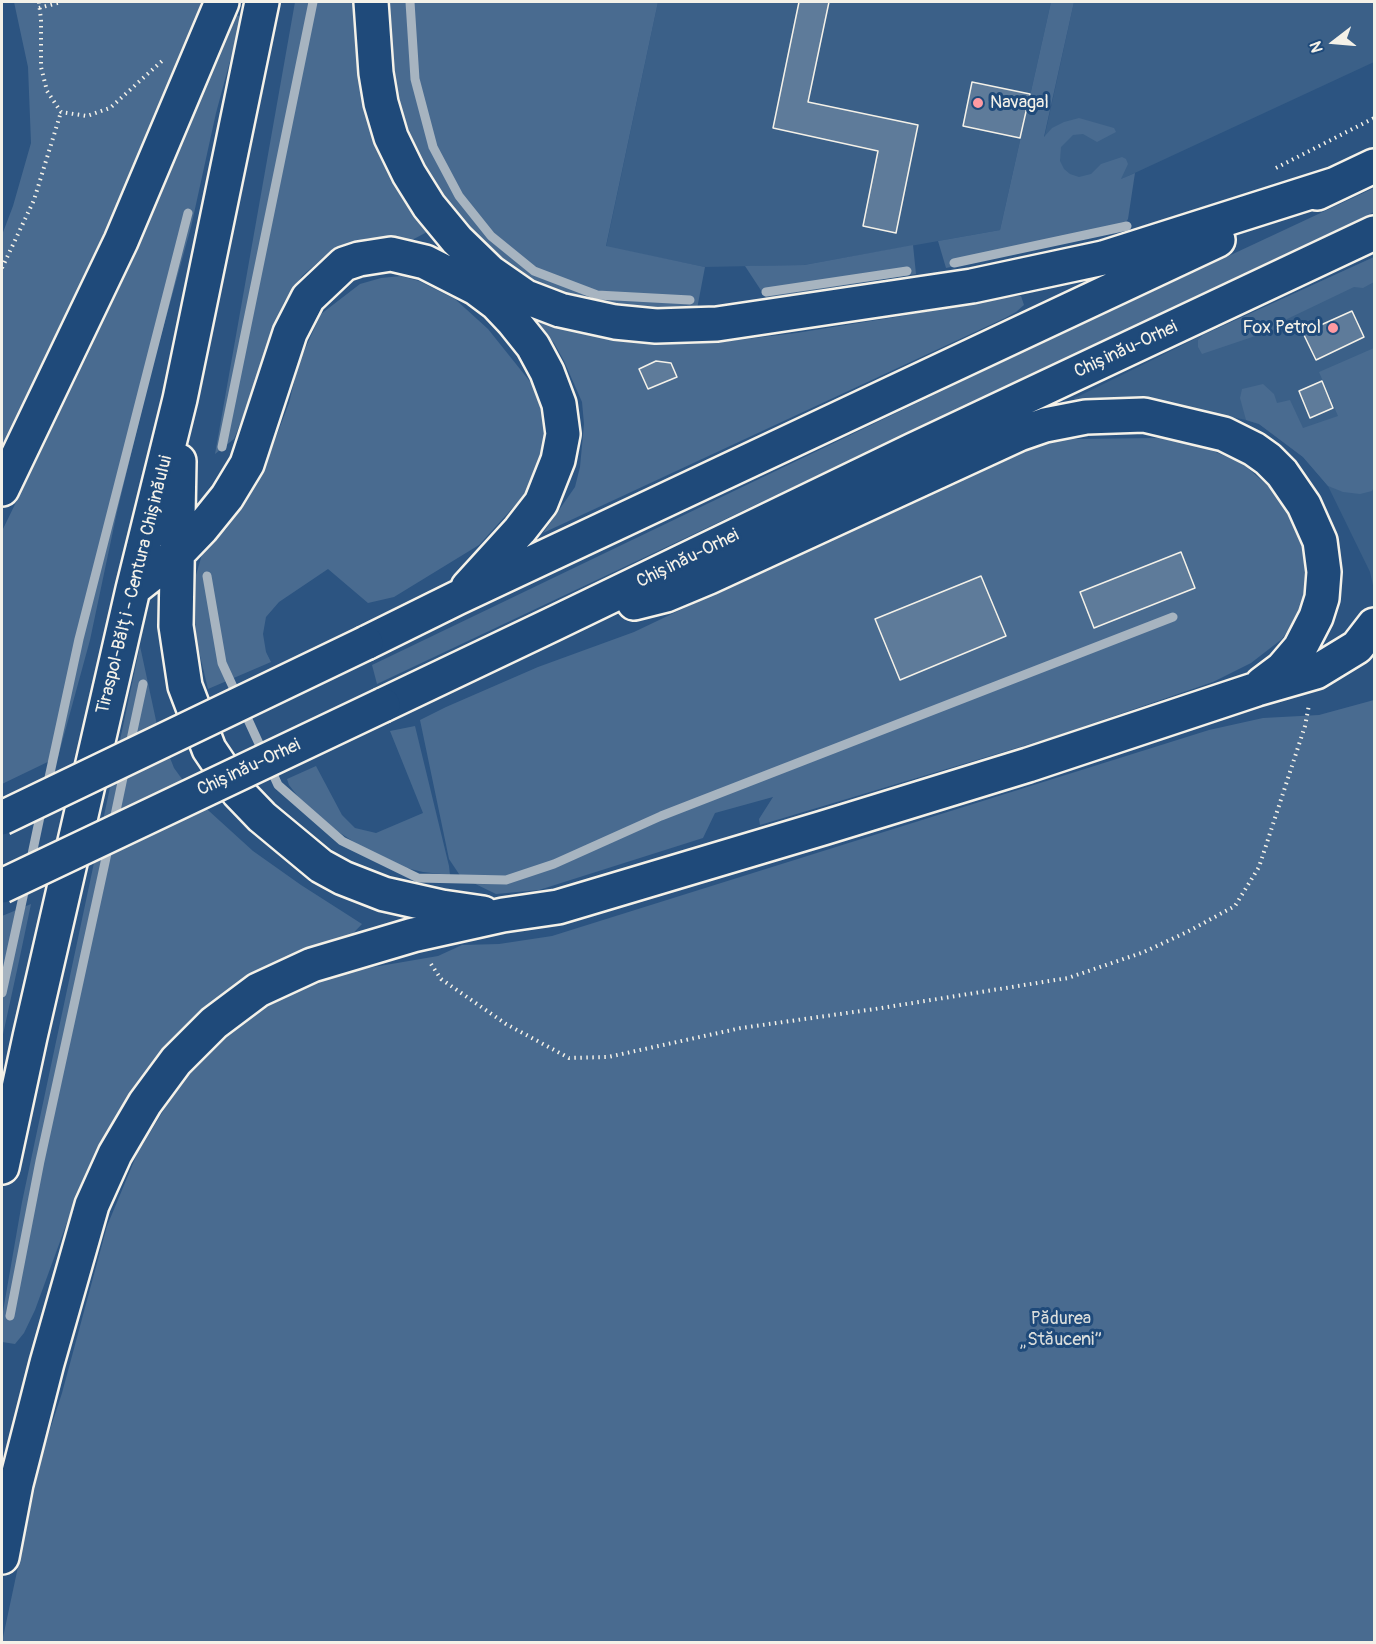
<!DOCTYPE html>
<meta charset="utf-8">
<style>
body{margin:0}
#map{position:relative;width:1376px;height:1644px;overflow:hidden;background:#2c5481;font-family:Pangolin,sans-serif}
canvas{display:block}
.frame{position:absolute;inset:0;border:3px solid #f4f1e8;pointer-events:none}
.north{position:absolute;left:1304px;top:12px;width:60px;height:60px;-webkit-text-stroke:4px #1f4a7a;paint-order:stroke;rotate:254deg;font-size:16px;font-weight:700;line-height:24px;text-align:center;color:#f4f1e8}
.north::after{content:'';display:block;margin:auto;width:21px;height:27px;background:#f4f1e8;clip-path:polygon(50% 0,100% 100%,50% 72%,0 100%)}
</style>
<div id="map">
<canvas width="1376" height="1644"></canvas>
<div class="frame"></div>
<div class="north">N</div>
</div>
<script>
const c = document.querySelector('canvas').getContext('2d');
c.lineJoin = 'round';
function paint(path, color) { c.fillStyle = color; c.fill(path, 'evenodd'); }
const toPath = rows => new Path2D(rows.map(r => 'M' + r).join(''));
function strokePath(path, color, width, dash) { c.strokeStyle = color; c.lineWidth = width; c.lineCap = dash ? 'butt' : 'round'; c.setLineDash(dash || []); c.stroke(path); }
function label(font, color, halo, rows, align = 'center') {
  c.font = font + ' Pangolin,sans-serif'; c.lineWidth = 6; c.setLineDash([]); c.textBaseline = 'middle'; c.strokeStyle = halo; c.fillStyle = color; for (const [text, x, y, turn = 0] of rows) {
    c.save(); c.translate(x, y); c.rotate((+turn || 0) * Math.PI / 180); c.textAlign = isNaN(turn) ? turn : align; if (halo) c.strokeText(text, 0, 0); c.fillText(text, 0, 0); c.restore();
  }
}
paint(toPath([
 [658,2,1051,2,1000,230,804,265,705,267,606,247],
 [1074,2,1374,2,1374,62,1083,197,1040,157],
 [1374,257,1374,590,1370,572,1328,486,1303,457,1259,424,1246,420,1150,400,1073,399,1203,335]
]), '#3b6088');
paint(toPath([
 [14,2,202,2,153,122,92,265,2,454,2,235,13,206,31,143,28,67],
 [295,2,356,2,365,104,369,125,383,162,402,196,427,232,412,240,369,238,347,244,324,257,302,276,284,302,272,330,244,414,234,439,215,454],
 [390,2,658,2,606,246,705,267,697,309,667,311,637,309,594,301,540,285,485,250,444,201,425,168,408,128,395,92,392,59],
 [1051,2,1074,2,1044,137,1052,128,1064,122,1079,118,1114,128,1116,132,1097,142,1083,134,1073,135,1061,147,1060,161,1064,169,1070,174,1079,177,1091,174,1101,164,1122,157,1126,159,1128,164,1121,179,1135,173,1128,219,1122,228,1085,239,946,268,938,241,1000,230],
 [234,14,239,16,240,24,216,113,191,227,151,372,117,512,90,640,58,757,2,784,2,531,90,350,185,133,221,42],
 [1374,188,1374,212,377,684,372,665,1021,353],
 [913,245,916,274,766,298,745,266,804,265],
 [1374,257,1374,282,1363,288,1354,287,1283,321,1279,328,1202,354,1198,347,1198,340,1203,335],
 [401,276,419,281,455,299,488,329,536,389,546,428,543,453,528,491,479,545,394,597,368,603,328,569,279,602,266,617,263,634,266,652,271,662,208,689,195,635,196,575,203,551,226,529,243,506,262,474,289,403,299,362,321,314,360,284,381,278],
 [1021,296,1024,305,1016,312,1005,318,543,533,575,487,580,467,584,424,582,402,564,361,554,343,533,319,606,339,681,344,721,342,796,333,902,316,1002,297],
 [1374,348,1374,487,1372,491,1360,494,1343,492,1328,486,1303,457,1259,424,1246,420,1240,398,1242,389,1263,384,1274,394,1277,403,1290,400,1303,428,1338,416,1319,372],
 [1066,434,1075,439,1160,438,1206,448,1242,463,1285,501,1305,541,1309,570,1303,609,1282,639,1251,663,1213,682,1050,738,760,825,759,819,773,797,715,813,703,838,539,890,496,894,461,877,449,859,420,720,446,707,538,667,634,632,995,460],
 [140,646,157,725,174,768,198,801,253,851,301,885,362,924,341,946,288,963,98,1154,69,1217,35,1310,24,1333,15,1344,2,1342,2,1317,22,1202],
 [1374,700,1374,1642,2,1642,42,1454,62,1393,107,1226,137,1154,182,1080,225,1028,291,991,333,974,438,956,462,945,499,944,552,936,1209,730,1263,718,1319,715],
 [415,726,449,866,450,875,423,872,406,868,357,844,337,831,313,811,299,798,289,785,287,779,316,766,342,815,355,828,376,833,423,813,390,731],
 [31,904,19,961,2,1039,2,916]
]), '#496b90');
strokePath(toPath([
 [410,2,415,79,433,147,459,196,491,236,534,271,597,295,690,300],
 [954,263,1127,226],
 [766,292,907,271],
 [222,447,313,2],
 [207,576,222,663,278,785,342,841,418,878,506,880,554,864,661,816,1173,617],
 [129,749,143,684],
 [47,787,79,639,188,213],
 [113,825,125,768],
 [30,864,42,807],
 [2,993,26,883],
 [10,1316,40,1161,109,844]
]), '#a7b4c0', 9);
const building = toPath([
 [799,2,829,2,808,102,918,125,896,233,863,226,878,151,773,128,799,2],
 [972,82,1030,94,1020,138,963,126,972,82],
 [1352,311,1364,337,1316,360,1303,333,1352,311],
 [656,361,671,363,677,377,648,389,639,369,656,361],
 [1322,381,1333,408,1310,418,1299,391,1322,381],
 [1181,552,1195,588,1094,628,1080,592,1181,552],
 [981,576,1006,636,900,680,875,619,981,576]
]);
paint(building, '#5e7b9a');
strokePath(building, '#f4f1e8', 1.5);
const highway = toPath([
 [371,2,376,73,381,103,391,137,409,174,429,206,457,240,490,272,526,297,560,310,615,322,656,326,717,324,972,286,1103,258,1336,184],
 [1317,193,1374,166],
 [179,461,176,626,185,686,209,749,238,792,262,817,321,866,343,878,384,894,442,907,483,913],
 [2,489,121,241,222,2],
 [133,589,176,555,202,528,227,497,247,464,290,333,308,298,344,264,359,259,391,254,425,262,476,288,496,303,513,321,533,346,547,372,559,404,563,434,558,460,541,503,520,530,468,587],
 [634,603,666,595,709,577,1019,434,1045,425,1086,417,1144,415,1224,434,1254,449,1268,459,1282,473,1304,505,1320,541,1324,572,1322,598,1316,617,1300,648,1282,669,1262,684],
 [366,643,457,598,1218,240],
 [383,705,553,624,913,450,1374,233],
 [2,1167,30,1037,133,589,180,399,262,2],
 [2,1557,16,1484,47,1363,92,1205,115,1154,145,1103,176,1061,214,1023,258,990,312,965,413,935,503,915,558,907,823,828,1028,765,1257,689,1316,672,1357,647,1374,625]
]);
strokePath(highway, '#f4f1e8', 38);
strokePath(toPath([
 [39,2,41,20,41,67,47,91,61,112,87,116,110,108,162,61],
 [39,8,61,2],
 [1276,168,1374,118],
 [2,268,34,200,61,112],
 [431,964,441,979,506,1024,569,1058,608,1057,741,1028,875,1009,1068,978,1144,952,1187,932,1235,906,1259,867,1305,726,1309,705]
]), '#f4f1e8', 4, [1.5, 4.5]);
strokePath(highway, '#1f4a7a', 33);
const highwayBridge = toPath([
 [2,818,366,643],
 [2,886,383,705]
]);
strokePath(highwayBridge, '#f4f1e8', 38, []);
strokePath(highwayBridge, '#1f4a7a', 33);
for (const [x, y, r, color] of [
 [978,103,6,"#ff9aa2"],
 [1333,328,6,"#ff9aa2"]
]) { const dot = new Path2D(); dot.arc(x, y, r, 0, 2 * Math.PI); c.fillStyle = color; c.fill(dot); strokePath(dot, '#1f4a7a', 2); }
label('18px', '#f4f1e8', '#1f4a7a', [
 ["Navagal",990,103],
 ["Fox Petrol",1321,328,"right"]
], 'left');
label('18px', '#f4f1e8', '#1f4a7a', [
 ["Chișinău-Orhei",1126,350,-25],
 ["Chișinău-Orhei",688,559,-26],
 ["Tiraspol-Bălți - Centura Chișinăului",135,585,-76],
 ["Chișinău-Orhei",249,768,-25]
]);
label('18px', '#dadddb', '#1f4a7a', [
 ["Pădurea",1061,1319],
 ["„Stăuceni”",1061,1340]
]);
</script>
